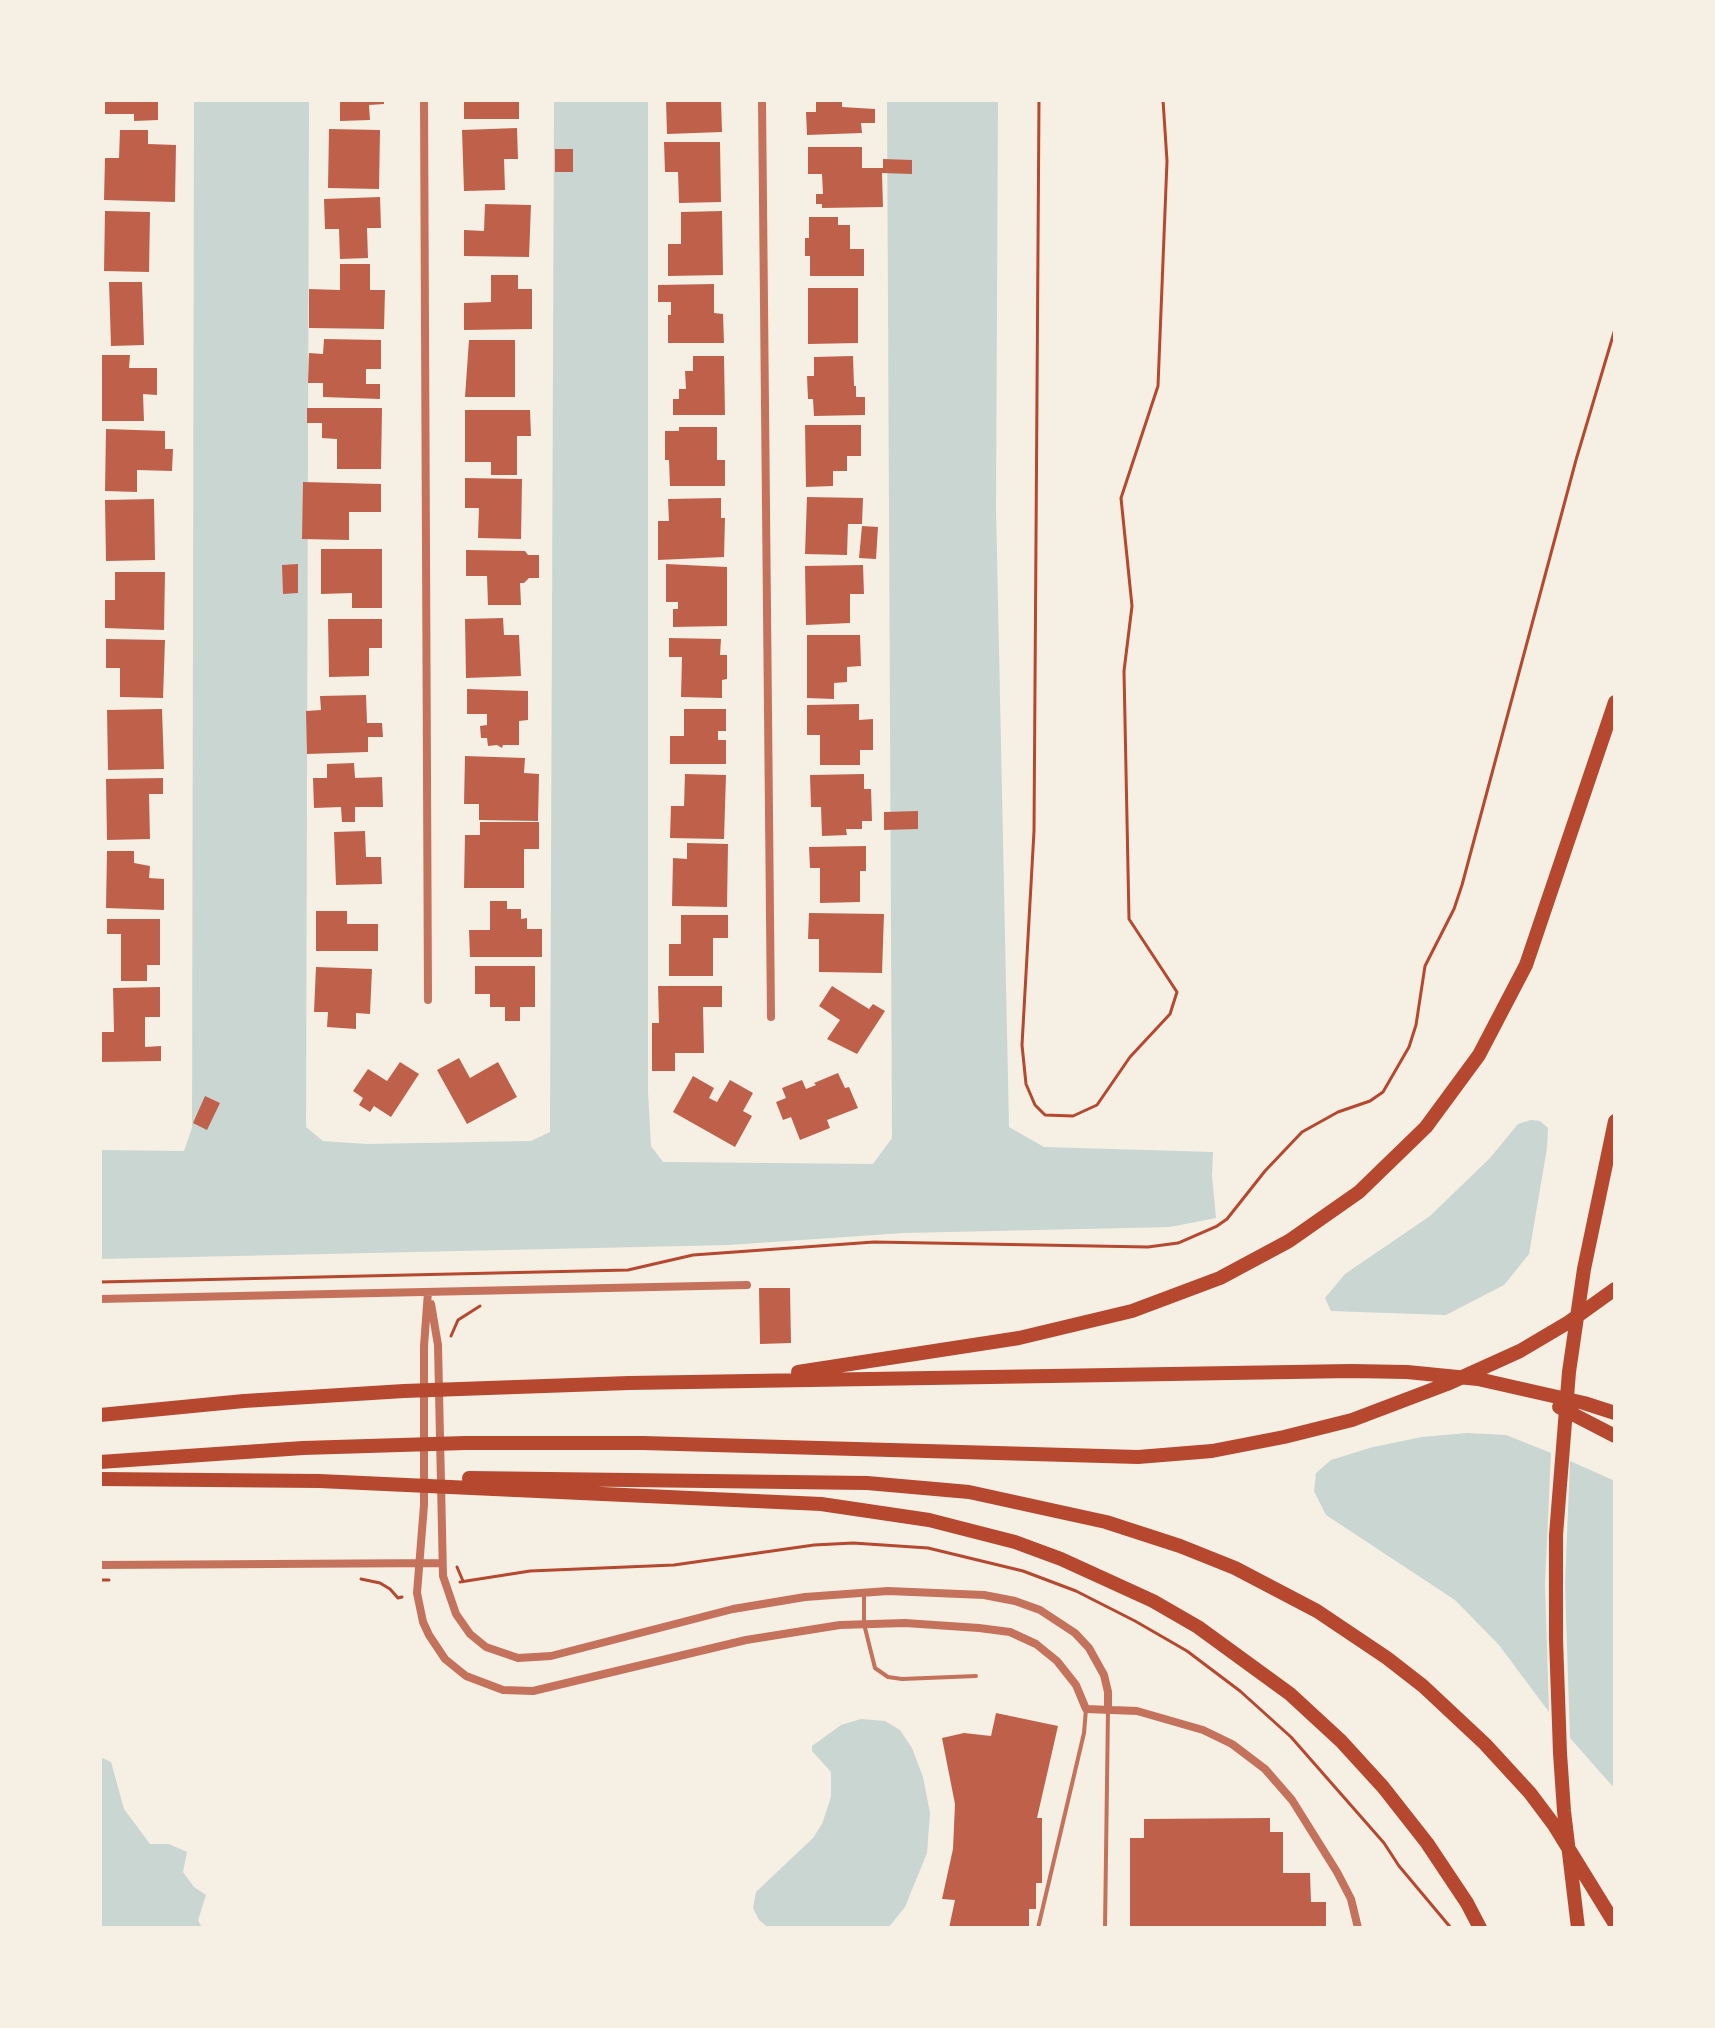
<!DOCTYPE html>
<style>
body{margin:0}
#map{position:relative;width:1715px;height:2028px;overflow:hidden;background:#f6efe4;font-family:Ubuntu,sans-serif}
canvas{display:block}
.frame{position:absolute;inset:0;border:102px solid #f6efe4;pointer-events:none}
</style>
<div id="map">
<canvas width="1715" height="2028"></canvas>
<div class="frame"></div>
</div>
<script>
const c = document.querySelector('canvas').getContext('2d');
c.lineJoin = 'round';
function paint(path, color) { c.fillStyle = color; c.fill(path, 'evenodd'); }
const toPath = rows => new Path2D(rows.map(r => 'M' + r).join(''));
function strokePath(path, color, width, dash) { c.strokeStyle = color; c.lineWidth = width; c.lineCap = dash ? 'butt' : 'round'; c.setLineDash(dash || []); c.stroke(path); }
paint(toPath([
 [194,100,309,100,306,1127,323,1141,367,1144,531,1141,550,1132,554,100,648,100,648,1092,651,1146,663,1162,873,1164,892,1138,887,100,998,100,996,507,1009,1127,1044,1147,1213,1152,1212,1176,1216,1218,1170,1227,904,1233,728,1245,100,1259,100,1150,184,1151,192,1128],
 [1531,1120,1540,1121,1548,1128,1547,1148,1529,1254,1504,1285,1446,1315,1331,1311,1325,1298,1345,1274,1430,1216,1490,1158,1518,1124],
 [1467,1433,1506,1435,1551,1453,1545,1584,1549,1712,1499,1645,1455,1600,1326,1515,1314,1491,1316,1473,1331,1460,1373,1447,1422,1437],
 [1570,1461,1615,1481,1615,1789,1570,1738,1565,1585],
 [861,1719,885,1721,900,1730,912,1748,923,1777,930,1813,927,1853,905,1907,888,1928,769,1928,759,1920,753,1908,756,1892,813,1838,822,1824,831,1797,831,1772,812,1751,812,1746,841,1725],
 [100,1757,111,1762,124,1809,150,1844,169,1844,187,1852,183,1872,194,1887,206,1895,198,1920,202,1928,100,1928]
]), '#c9d6d2');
paint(toPath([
 [105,100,158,100,158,120,134,121,134,114,105,114],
 [340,100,384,100,384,104,369,105,370,120,340,121],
 [464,100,519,100,519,119,464,119],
 [666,100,721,100,722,132,667,134],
 [816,100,842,100,842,107,875,109,875,123,861,123,862,133,807,135,806,112,816,112],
 [517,128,518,159,504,159,505,190,464,191,462,130],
 [329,129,380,130,379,189,328,188],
 [120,130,148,130,148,144,176,145,175,202,104,200,105,158,119,158],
 [664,142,720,142,721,202,679,203,678,172,665,172],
 [808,147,862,147,862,168,883,168,883,159,912,160,912,174,882,173,883,207,822,208,822,204,816,204,816,194,823,194,822,174,808,174],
 [555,149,573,149,573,172,555,172],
 [380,197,381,228,367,228,368,258,340,259,339,229,325,229,324,199],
 [485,204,531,205,529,257,464,256,464,230,484,231],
 [105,211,150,212,149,272,104,271],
 [722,211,723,275,668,276,668,244,681,244,681,212],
 [809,217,838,217,838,225,850,225,850,249,864,249,864,276,810,276,810,256,805,256,805,238,809,238],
 [340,264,370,264,370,290,385,290,384,329,309,328,309,289,340,290],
 [491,275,518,275,518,289,532,289,532,329,464,330,464,303,491,302],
 [109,282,142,282,144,345,111,346],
 [714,284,714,313,723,314,724,343,668,343,668,315,671,315,671,302,658,302,658,285],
 [808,288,858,288,858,343,808,344],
 [324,339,381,340,381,369,366,369,366,384,380,384,380,399,323,397,323,383,308,383,309,353,323,354],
 [469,340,515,340,515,397,465,397],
 [102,355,130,355,129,368,157,368,157,395,143,394,144,421,102,421],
 [693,356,724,356,725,415,673,415,673,399,679,399,679,389,686,389,685,371,693,371],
 [853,356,854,386,856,386,856,397,865,397,865,415,814,416,813,399,808,399,807,376,814,376,814,357],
 [307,408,382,408,381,469,337,469,337,439,322,438,322,423,307,423],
 [465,410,530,410,531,436,517,436,517,475,491,475,491,462,465,462],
 [805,425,861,425,861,456,847,456,847,471,833,471,833,486,806,487],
 [679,427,717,427,717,460,725,460,725,486,670,486,669,460,665,460,665,431,679,431],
 [106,429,165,431,165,449,173,449,172,471,137,470,137,492,105,491],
 [465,478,522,479,521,539,478,538,479,508,465,508],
 [303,482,381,484,381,512,349,512,349,540,302,539],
 [807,497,863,498,862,524,848,524,847,555,805,554],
 [721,498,721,518,725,518,724,557,658,560,658,521,669,521,668,499],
 [154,499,155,560,106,561,105,500],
 [862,526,878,527,876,559,859,558],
 [321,549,382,549,382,608,352,608,352,593,321,594],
 [466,550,525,551,528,555,539,555,539,578,529,578,524,583,520,583,521,605,488,605,487,576,466,576],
 [298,564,298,593,283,594,282,565],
 [666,564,727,567,727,626,673,627,673,609,678,609,678,602,666,602],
 [863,565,864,594,850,594,850,623,806,625,805,566],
 [115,572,165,572,164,630,105,628,105,600,115,600],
 [503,618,504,635,519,635,521,676,466,678,465,619],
 [328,619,382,619,382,648,369,648,369,676,329,677],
 [807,635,860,635,861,666,847,667,847,682,834,683,834,699,807,698],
 [669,638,721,639,720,655,727,655,727,679,722,680,722,698,681,697,682,657,669,657],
 [106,639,165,640,163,698,120,697,120,668,106,668],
 [467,689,528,691,528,720,519,721,519,745,503,745,502,748,497,745,488,746,487,738,481,738,480,726,487,725,487,714,467,714],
 [366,695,367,723,382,723,383,737,368,737,368,752,307,754,306,711,321,710,320,696],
 [859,704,859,720,873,719,873,750,860,750,860,765,820,765,820,735,807,735,807,705],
 [162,709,164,769,108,770,107,710],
 [684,709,726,709,726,731,718,731,718,740,726,740,726,764,670,764,670,736,684,736],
 [465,756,525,758,524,773,539,774,538,821,479,820,479,804,464,804],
 [354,763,355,778,382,777,383,807,355,807,355,822,342,822,341,807,314,808,313,778,327,778,327,764],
 [685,774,726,775,724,839,670,838,671,806,684,806],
 [864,774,864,789,871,789,872,821,862,821,862,829,846,829,847,835,822,836,821,807,811,807,810,775],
 [163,778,163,794,149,794,150,839,107,840,106,779],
 [918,811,918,829,884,830,884,812],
 [480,822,539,822,539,849,524,849,524,888,464,888,465,835,480,835],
 [365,831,366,857,381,857,382,884,336,885,334,832],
 [687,843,728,844,727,907,672,906,673,858,687,859],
 [866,846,866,871,860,871,860,902,820,903,820,868,810,868,809,847],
 [107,851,134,851,134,863,150,866,149,878,164,879,164,910,106,908],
 [490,901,507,901,507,909,521,909,521,919,527,918,527,929,542,929,542,957,470,957,469,930,490,930],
 [316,911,347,911,347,924,378,924,378,951,316,951],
 [809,913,884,914,882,973,819,972,819,939,808,939],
 [681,915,728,915,728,938,713,938,713,976,669,976,669,944,681,944],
 [107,919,160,919,160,965,147,965,147,981,121,981,121,934,107,934],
 [475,966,535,966,535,1007,520,1007,520,1021,505,1021,505,1007,490,1007,490,994,475,994],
 [316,967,372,969,370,1014,356,1013,356,1029,327,1027,328,1012,314,1012],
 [658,986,722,986,722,1007,703,1007,704,1053,675,1053,675,1071,652,1071,652,1023,659,1023],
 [832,986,869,1009,873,1004,885,1011,857,1054,827,1039,840,1020,819,1006],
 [160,987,160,1017,145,1017,145,1047,161,1046,161,1061,100,1062,100,1032,114,1032,113,988],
 [459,1058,470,1078,498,1062,517,1097,467,1124,437,1070],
 [400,1062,419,1074,391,1117,374,1106,370,1112,359,1105,363,1098,353,1091,368,1069,387,1081],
 [838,1073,845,1088,849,1087,858,1108,827,1120,830,1128,800,1140,791,1117,783,1120,776,1102,786,1098,782,1088,802,1080,806,1089,816,1085,814,1083],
 [693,1076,714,1088,709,1098,717,1102,730,1080,753,1093,743,1111,752,1116,735,1147,673,1112],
 [205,1096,220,1103,207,1130,193,1123],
 [759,1288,790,1288,791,1343,760,1344],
 [996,1713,1058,1726,1037,1818,1042,1818,1042,1883,1036,1883,1036,1909,1029,1909,1029,1928,949,1928,955,1900,942,1899,953,1849,955,1804,942,1738,964,1733,991,1736],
 [1270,1818,1270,1832,1283,1832,1283,1873,1310,1873,1311,1902,1326,1902,1326,1928,1130,1928,1130,1838,1144,1838,1144,1819]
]), '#bf614a');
strokePath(toPath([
 [1039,100,1034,831,1022,1045,1026,1084,1035,1105,1045,1115,1073,1116,1097,1105,1130,1057,1170,1014,1177,992,1129,919,1124,671,1132,606,1121,498,1158,386,1167,161,1163,100],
 [100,1282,628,1270,693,1255,874,1242,1148,1247,1178,1243,1217,1226,1227,1219,1265,1171,1302,1132,1338,1112,1370,1101,1383,1092,1409,1047,1416,1025,1425,966,1454,909,1462,885,1576,460,1615,329],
 [451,1336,458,1320,480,1306],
 [457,1567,463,1581],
 [361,1579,380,1583,390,1589,398,1598,402,1597],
 [100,1580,109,1580],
 [460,1582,530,1571,674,1565,814,1545,853,1543,928,1548,1023,1571,1076,1591,1135,1621,1187,1651,1240,1691,1291,1737,1384,1843,1399,1866,1451,1928]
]), '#b5482f', 3);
strokePath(toPath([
 [864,1592,864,1624,875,1668,888,1677,902,1679,976,1676],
 [1038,1928,1084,1733,1086,1709],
 [1105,1928,1108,1710]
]), '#c5725c', 4);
strokePath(toPath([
 [424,100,428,1000],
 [762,100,771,1017],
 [428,1292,424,1346,424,1505,417,1593,423,1622,429,1635,445,1659,466,1676,503,1690,533,1691,746,1640,840,1625,905,1623,979,1628,1010,1632,1036,1644,1057,1661,1076,1685,1086,1709,1137,1711,1203,1730,1232,1744,1265,1769,1292,1800,1337,1872,1351,1899,1358,1928],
 [100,1299,747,1285],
 [431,1304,438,1345,443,1576,456,1614,470,1634,486,1647,518,1658,551,1656,733,1609,805,1597,888,1591,984,1595,1015,1601,1040,1610,1075,1633,1089,1648,1104,1675,1108,1692,1108,1710],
 [100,1565,442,1563]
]), '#c5725c', 8);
strokePath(toPath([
 [798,1372,1019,1338,1132,1311,1220,1278,1289,1241,1359,1192,1426,1127,1479,1055,1526,965,1615,702],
 [1559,1407,1615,1436],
 [100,1415,244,1401,404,1391,629,1383,1351,1371,1407,1372,1478,1379,1584,1403,1615,1413],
 [100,1462,303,1448,465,1443,643,1443,1138,1457,1212,1451,1284,1437,1352,1420,1447,1384,1520,1351,1569,1322,1615,1289],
 [469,1478,867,1483,969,1492,1106,1522,1180,1546,1235,1568,1317,1611,1387,1658,1423,1686,1485,1744,1530,1793,1554,1825,1615,1924],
 [100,1479,319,1481,821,1504,929,1520,1015,1542,1061,1559,1153,1601,1198,1627,1290,1694,1341,1741,1383,1787,1427,1843,1467,1903,1480,1928],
 [1578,1928,1564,1811,1560,1753,1556,1639,1556,1535,1569,1372,1584,1269,1615,1121]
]), '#b5482f', 14);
</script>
